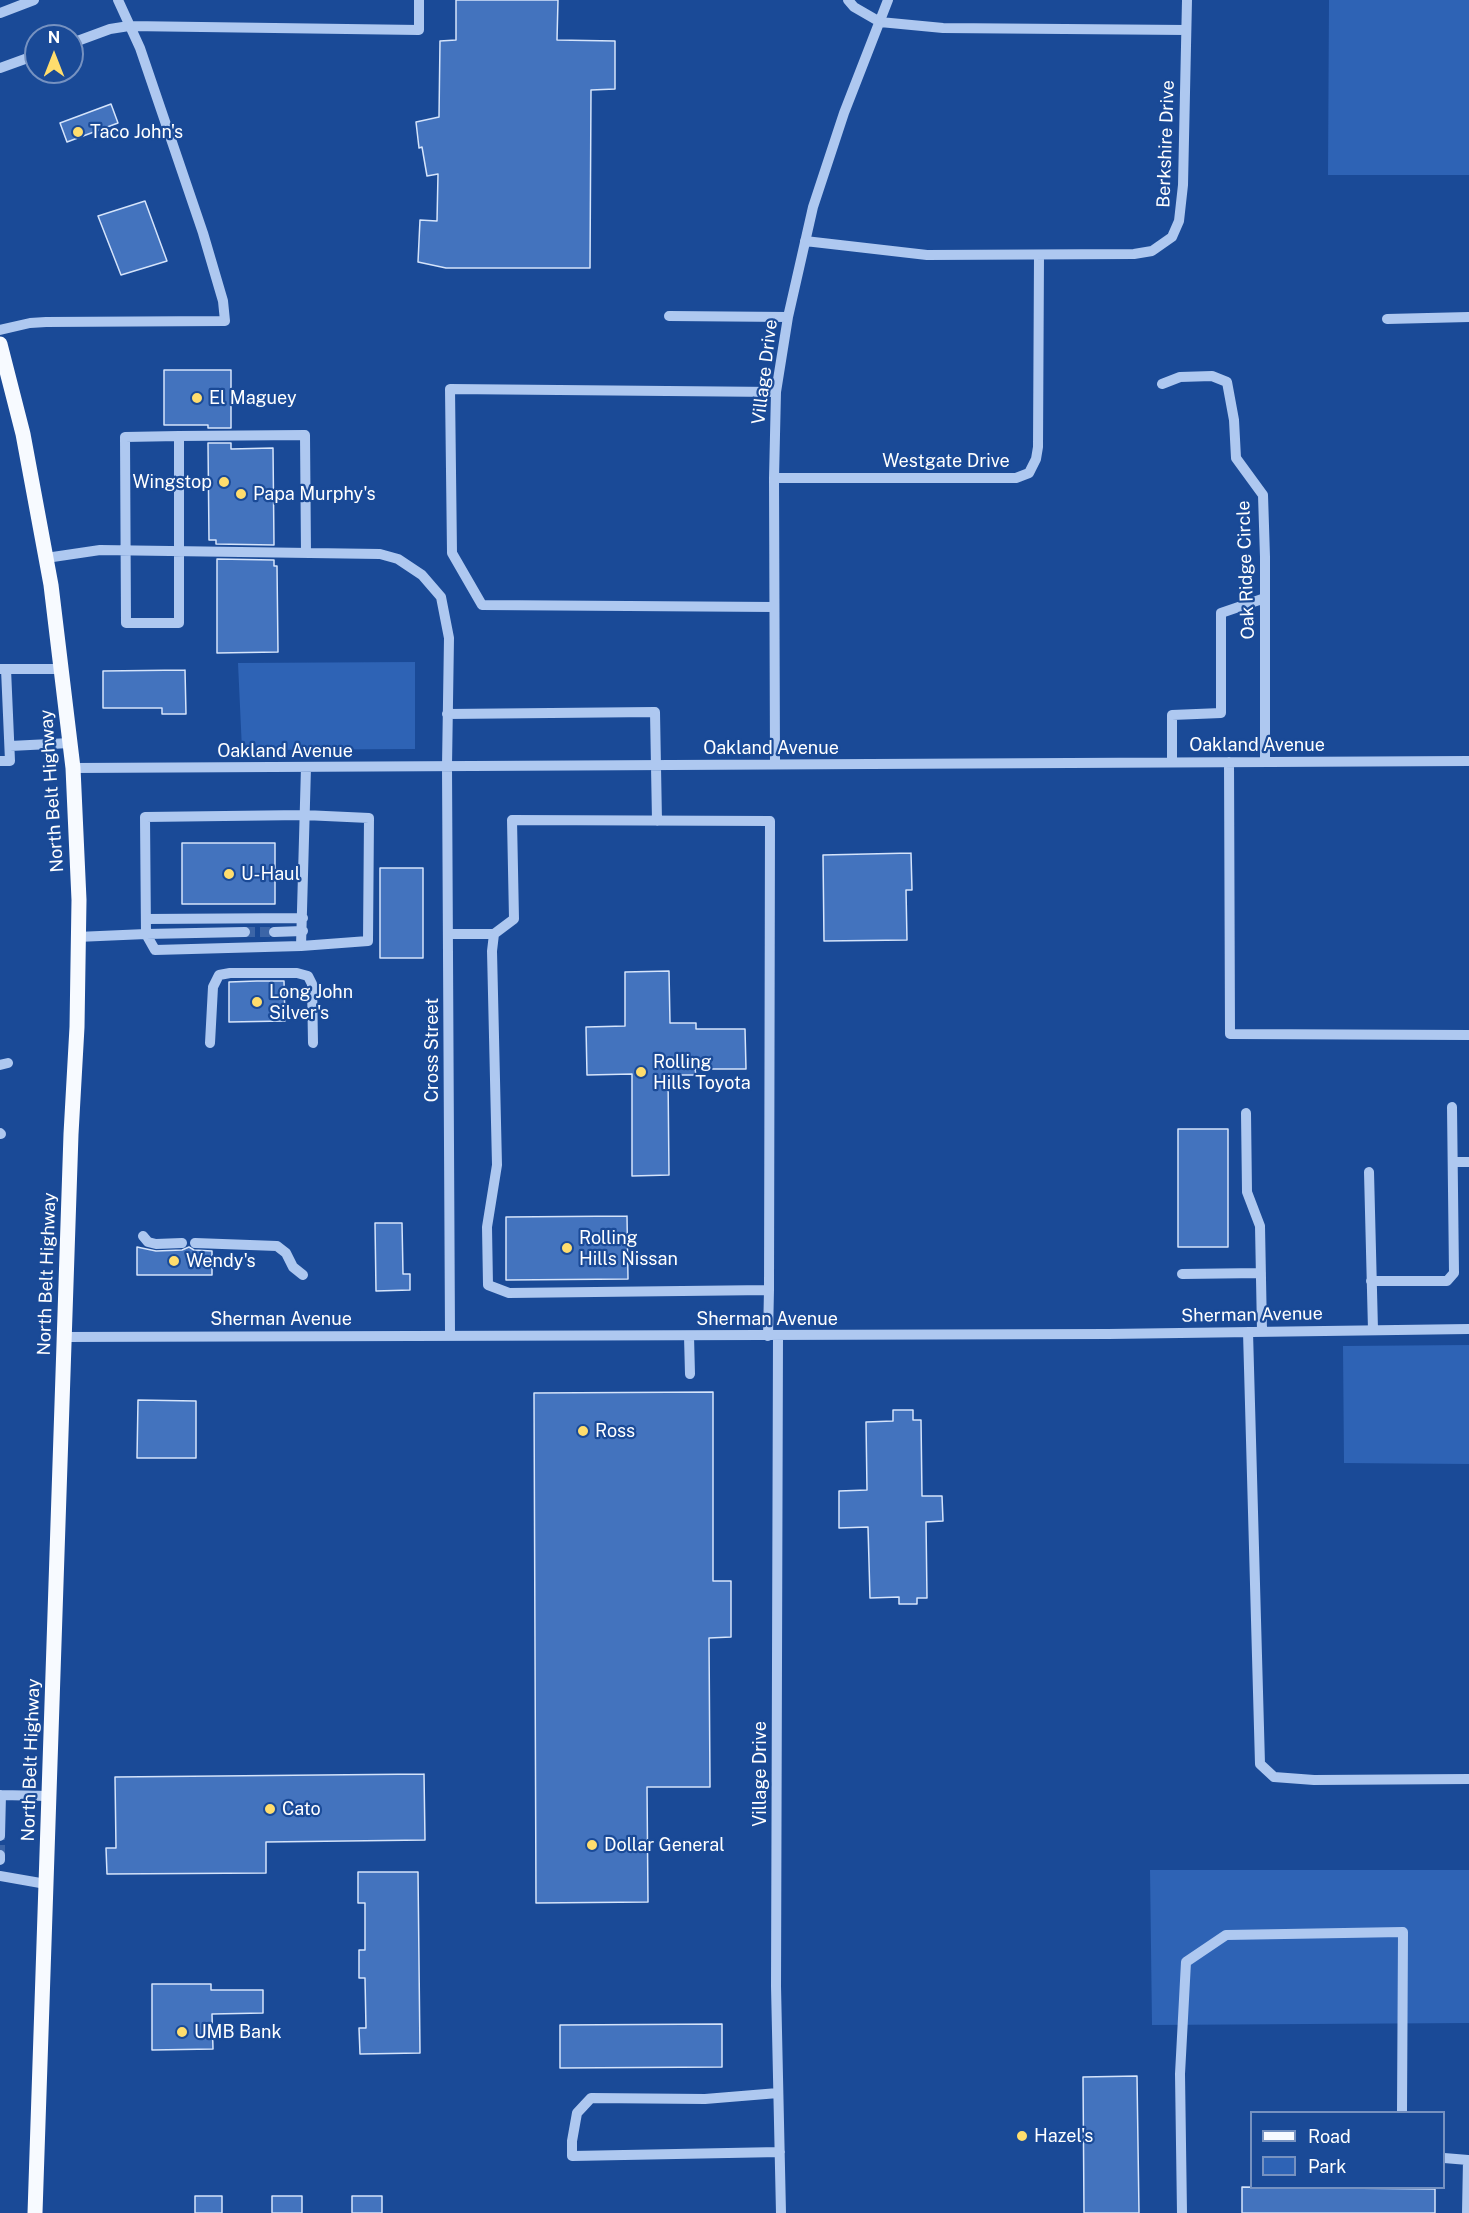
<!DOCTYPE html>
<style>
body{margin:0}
#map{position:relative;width:1469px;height:2213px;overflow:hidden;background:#1a4a97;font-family:"Public Sans",sans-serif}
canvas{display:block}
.legend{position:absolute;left:1250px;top:2111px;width:195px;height:78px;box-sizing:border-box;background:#1a4a97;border:2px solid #7692c1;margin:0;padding:8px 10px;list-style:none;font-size:18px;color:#fff}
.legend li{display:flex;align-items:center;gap:12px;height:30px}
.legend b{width:30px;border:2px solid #7692c1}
.north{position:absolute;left:24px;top:24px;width:60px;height:60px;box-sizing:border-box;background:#1a4a97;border:2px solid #7692c1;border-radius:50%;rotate:0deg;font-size:16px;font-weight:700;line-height:24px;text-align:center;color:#fff}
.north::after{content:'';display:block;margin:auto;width:21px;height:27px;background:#ffdd6d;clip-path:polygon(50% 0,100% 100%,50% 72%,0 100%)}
</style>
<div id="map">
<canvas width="1469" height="2213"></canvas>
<ul class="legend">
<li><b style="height:8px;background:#f7faff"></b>Road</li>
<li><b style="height:16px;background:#2e63b5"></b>Park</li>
</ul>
<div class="north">N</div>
</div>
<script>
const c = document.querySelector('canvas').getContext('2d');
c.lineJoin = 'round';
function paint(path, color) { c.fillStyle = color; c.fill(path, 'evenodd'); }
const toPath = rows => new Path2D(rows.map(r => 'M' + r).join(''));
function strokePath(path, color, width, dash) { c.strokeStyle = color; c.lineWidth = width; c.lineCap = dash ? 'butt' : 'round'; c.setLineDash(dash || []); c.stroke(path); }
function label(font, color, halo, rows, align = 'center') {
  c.font = font + ' "Public Sans",sans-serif'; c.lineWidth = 4.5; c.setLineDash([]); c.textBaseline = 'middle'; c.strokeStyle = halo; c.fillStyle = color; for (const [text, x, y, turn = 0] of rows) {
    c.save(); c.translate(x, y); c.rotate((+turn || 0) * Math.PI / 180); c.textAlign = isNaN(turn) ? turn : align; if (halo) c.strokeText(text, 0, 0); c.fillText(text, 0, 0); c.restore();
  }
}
paint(toPath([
 [1329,0,1469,0,1469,175,1328,175],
 [415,662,415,749,242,750,238,663],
 [1469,1345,1469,1464,1344,1463,1343,1346],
 [1150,1870,1469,1870,1469,2023,1152,2025]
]), '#2e63b5');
const building = toPath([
 [456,0,558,0,557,40,615,41,615,89,591,90,590,268,446,268,418,262,420,220,437,221,438,174,427,176,422,147,419,148,416,122,439,117,440,41,456,40,456,0],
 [111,104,118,123,67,142,60,123,111,104],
 [145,201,167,261,121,275,98,216,145,201],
 [164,370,231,370,231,428,208,428,208,425,164,425,164,370],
 [208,443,231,443,231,449,273,448,274,545,216,544,216,540,209,540,208,443],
 [217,559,274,560,274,566,277,566,278,652,217,653,217,559],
 [185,670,186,714,162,714,162,708,103,708,103,671,185,670],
 [182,843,275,843,275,904,182,904,182,843],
 [911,853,912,890,906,890,907,940,824,941,823,855,911,853],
 [380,868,423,868,423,958,380,958,380,868],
 [669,971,670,1023,696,1023,696,1029,745,1029,746,1069,695,1069,696,1075,668,1075,669,1175,632,1176,632,1074,587,1075,586,1027,625,1026,625,972,669,971],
 [257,981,284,981,285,1021,229,1022,229,982,257,981],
 [1178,1129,1228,1129,1228,1247,1178,1247,1178,1129],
 [627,1216,628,1279,506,1280,506,1217,627,1216],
 [375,1223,402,1223,403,1274,410,1274,410,1290,376,1291,375,1223],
 [137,1247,156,1251,182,1250,189,1247,194,1250,212,1251,212,1275,137,1275,137,1247],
 [713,1392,713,1581,731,1581,731,1637,709,1638,710,1787,647,1787,648,1902,536,1903,534,1393,713,1392],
 [138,1400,196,1401,196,1458,137,1458,138,1400],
 [893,1410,913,1410,913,1420,921,1420,922,1496,942,1496,943,1521,926,1522,927,1598,917,1598,917,1604,899,1604,899,1597,870,1598,868,1527,839,1528,839,1491,867,1490,866,1422,893,1421,893,1410],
 [424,1774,425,1840,266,1842,266,1873,107,1874,106,1848,116,1848,115,1777,424,1774],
 [358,1872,418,1872,420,2053,360,2054,359,2028,366,2028,365,1978,359,1978,359,1950,365,1950,365,1903,358,1903,358,1872],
 [152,1984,211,1984,211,1990,263,1990,263,2013,212,2014,213,2049,152,2050,152,1984],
 [722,2024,722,2067,560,2068,560,2025,722,2024],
 [1137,2076,1139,2213,1084,2213,1083,2077,1137,2076],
 [1242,2187,1435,2189,1435,2213,1242,2213,1242,2187],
 [195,2196,222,2196,222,2213,195,2213,195,2196],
 [272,2196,302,2196,302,2213,272,2213,272,2196],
 [352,2196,382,2196,382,2213,352,2213,352,2196]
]);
paint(building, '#4373be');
strokePath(building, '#d5e4fb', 1.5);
strokePath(toPath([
 [245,932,274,932],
 [0,1855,0,1836]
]), '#3c65a7', 10, [10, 5]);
strokePath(toPath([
 [848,0,854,7,880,22,943,28,1186,30],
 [0,13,34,0],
 [72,43,110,29,129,26,419,30,419,0],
 [0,68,36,55],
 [805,241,927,255,1134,254,1152,251,1172,237,1179,221,1183,185,1187,0],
 [669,316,788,317],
 [1387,319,1469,317],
 [0,330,30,323,46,322,225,321,223,301,203,233,140,48,118,0],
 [1162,384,1180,377,1212,376,1227,382,1234,420,1236,458,1263,495,1265,557,1265,762],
 [179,436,179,623,126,623,125,437,179,436,305,435,306,553],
 [774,478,1016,478,1029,473,1036,459,1038,447,1039,256],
 [46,558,100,550,380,554,398,559,422,575,441,597,449,638,447,766,450,1334],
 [774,607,482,605,452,553,450,389,776,392],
 [1,669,61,669],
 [447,714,655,712,657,821],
 [10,746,70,743],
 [0,761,10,761,6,669],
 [1172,762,1172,715,1221,713,1221,613,1265,598],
 [1229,762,1230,1034,1469,1035],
 [775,764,774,478,776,392,788,317,813,207,844,113,888,0],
 [73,768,1469,761],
 [146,919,303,918],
 [245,932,146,934,145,817,304,815,369,818,368,941,301,946],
 [274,932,303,931],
 [448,934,494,934],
 [77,937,146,934,155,950,301,946,306,767],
 [210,1043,213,987,219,975,230,973,297,973,308,976,312,984,313,1043],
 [0,1065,8,1063],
 [1246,1113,1247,1192,1260,1226,1262,1331],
 [0,1133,1,1134],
 [1453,1162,1469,1162],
 [1369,1172,1373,1330],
 [143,1236,148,1242,156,1244,182,1243],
 [195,1243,277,1246,286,1253,293,1267,303,1275],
 [1182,1274,1261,1273],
 [1371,1281,1447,1281,1454,1273,1452,1107],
 [1248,1332,1260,1764,1274,1777,1314,1780,1469,1779],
 [689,1336,690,1374],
 [768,1336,769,1290,770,821,512,820,514,919,494,934,492,951,497,1165,487,1227,488,1285,509,1293,769,1290],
 [778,1336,776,1986,781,2213],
 [64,1337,1108,1334,1469,1329],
 [0,1795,49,1796],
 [0,1836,1,1795],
 [0,1860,0,1855],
 [0,1876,46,1884],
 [778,2093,705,2099,591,2098,577,2113,572,2141,572,2156,780,2152],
 [1444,2158,1468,2160,1467,2213],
 [1182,2213,1180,2074,1186,1962,1226,1935,1403,1932,1402,2112]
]), '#aec8f0', 10);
strokePath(toPath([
 [0,344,23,434,51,585,73,768,79,900,77,1027,71,1134,35,2213]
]), '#f7faff', 15);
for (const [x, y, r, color] of [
 [78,132,6,"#ffdd6d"],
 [197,398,6,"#ffdd6d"],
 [224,482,6,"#ffdd6d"],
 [241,494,6,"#ffdd6d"],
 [229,874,6,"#ffdd6d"],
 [257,1002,6,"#ffdd6d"],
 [641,1072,6,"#ffdd6d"],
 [567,1248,6,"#ffdd6d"],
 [174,1261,6,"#ffdd6d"],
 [583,1431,6,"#ffdd6d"],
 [270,1809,6,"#ffdd6d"],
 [592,1845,6,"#ffdd6d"],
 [182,2032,6,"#ffdd6d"],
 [1022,2136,6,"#ffdd6d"]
]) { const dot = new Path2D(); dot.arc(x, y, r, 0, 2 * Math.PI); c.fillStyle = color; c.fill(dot); strokePath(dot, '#1a4a97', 2); }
label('18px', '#fff', '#1a4a97', [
 ["Taco John's",90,132],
 ["El Maguey",209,398],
 ["Wingstop",212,482,"right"],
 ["Papa Murphy's",253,494],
 ["U-Haul",241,874],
 ["Long John",269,992],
 ["Silver's",269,1013],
 ["Rolling",653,1062],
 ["Hills Toyota",653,1083],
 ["Rolling",579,1238],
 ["Hills Nissan",579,1259],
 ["Wendy's",186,1261],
 ["Ross",595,1431],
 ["Cato",282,1809],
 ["Dollar General",604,1845],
 ["UMB Bank",194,2032],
 ["Hazel's",1034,2136]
], 'left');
label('18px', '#fff', '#1a4a97', [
 ["Berkshire Drive",1166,144,-88],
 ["Village Drive",765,372,-83],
 ["Westgate Drive",946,461],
 ["Oak Ridge Circle",1246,570,-92],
 ["Oakland Avenue",1257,745],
 ["Oakland Avenue",771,748],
 ["Oakland Avenue",285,751],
 ["North Belt Highway",52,791,-94],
 ["Cross Street",432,1050,-90],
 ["North Belt Highway",47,1274,-88],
 ["Sherman Avenue",1252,1315,-1],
 ["Sherman Avenue",281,1319],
 ["Sherman Avenue",767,1319],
 ["North Belt Highway",31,1760,-88],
 ["Village Drive",760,1774,-90]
]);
</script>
